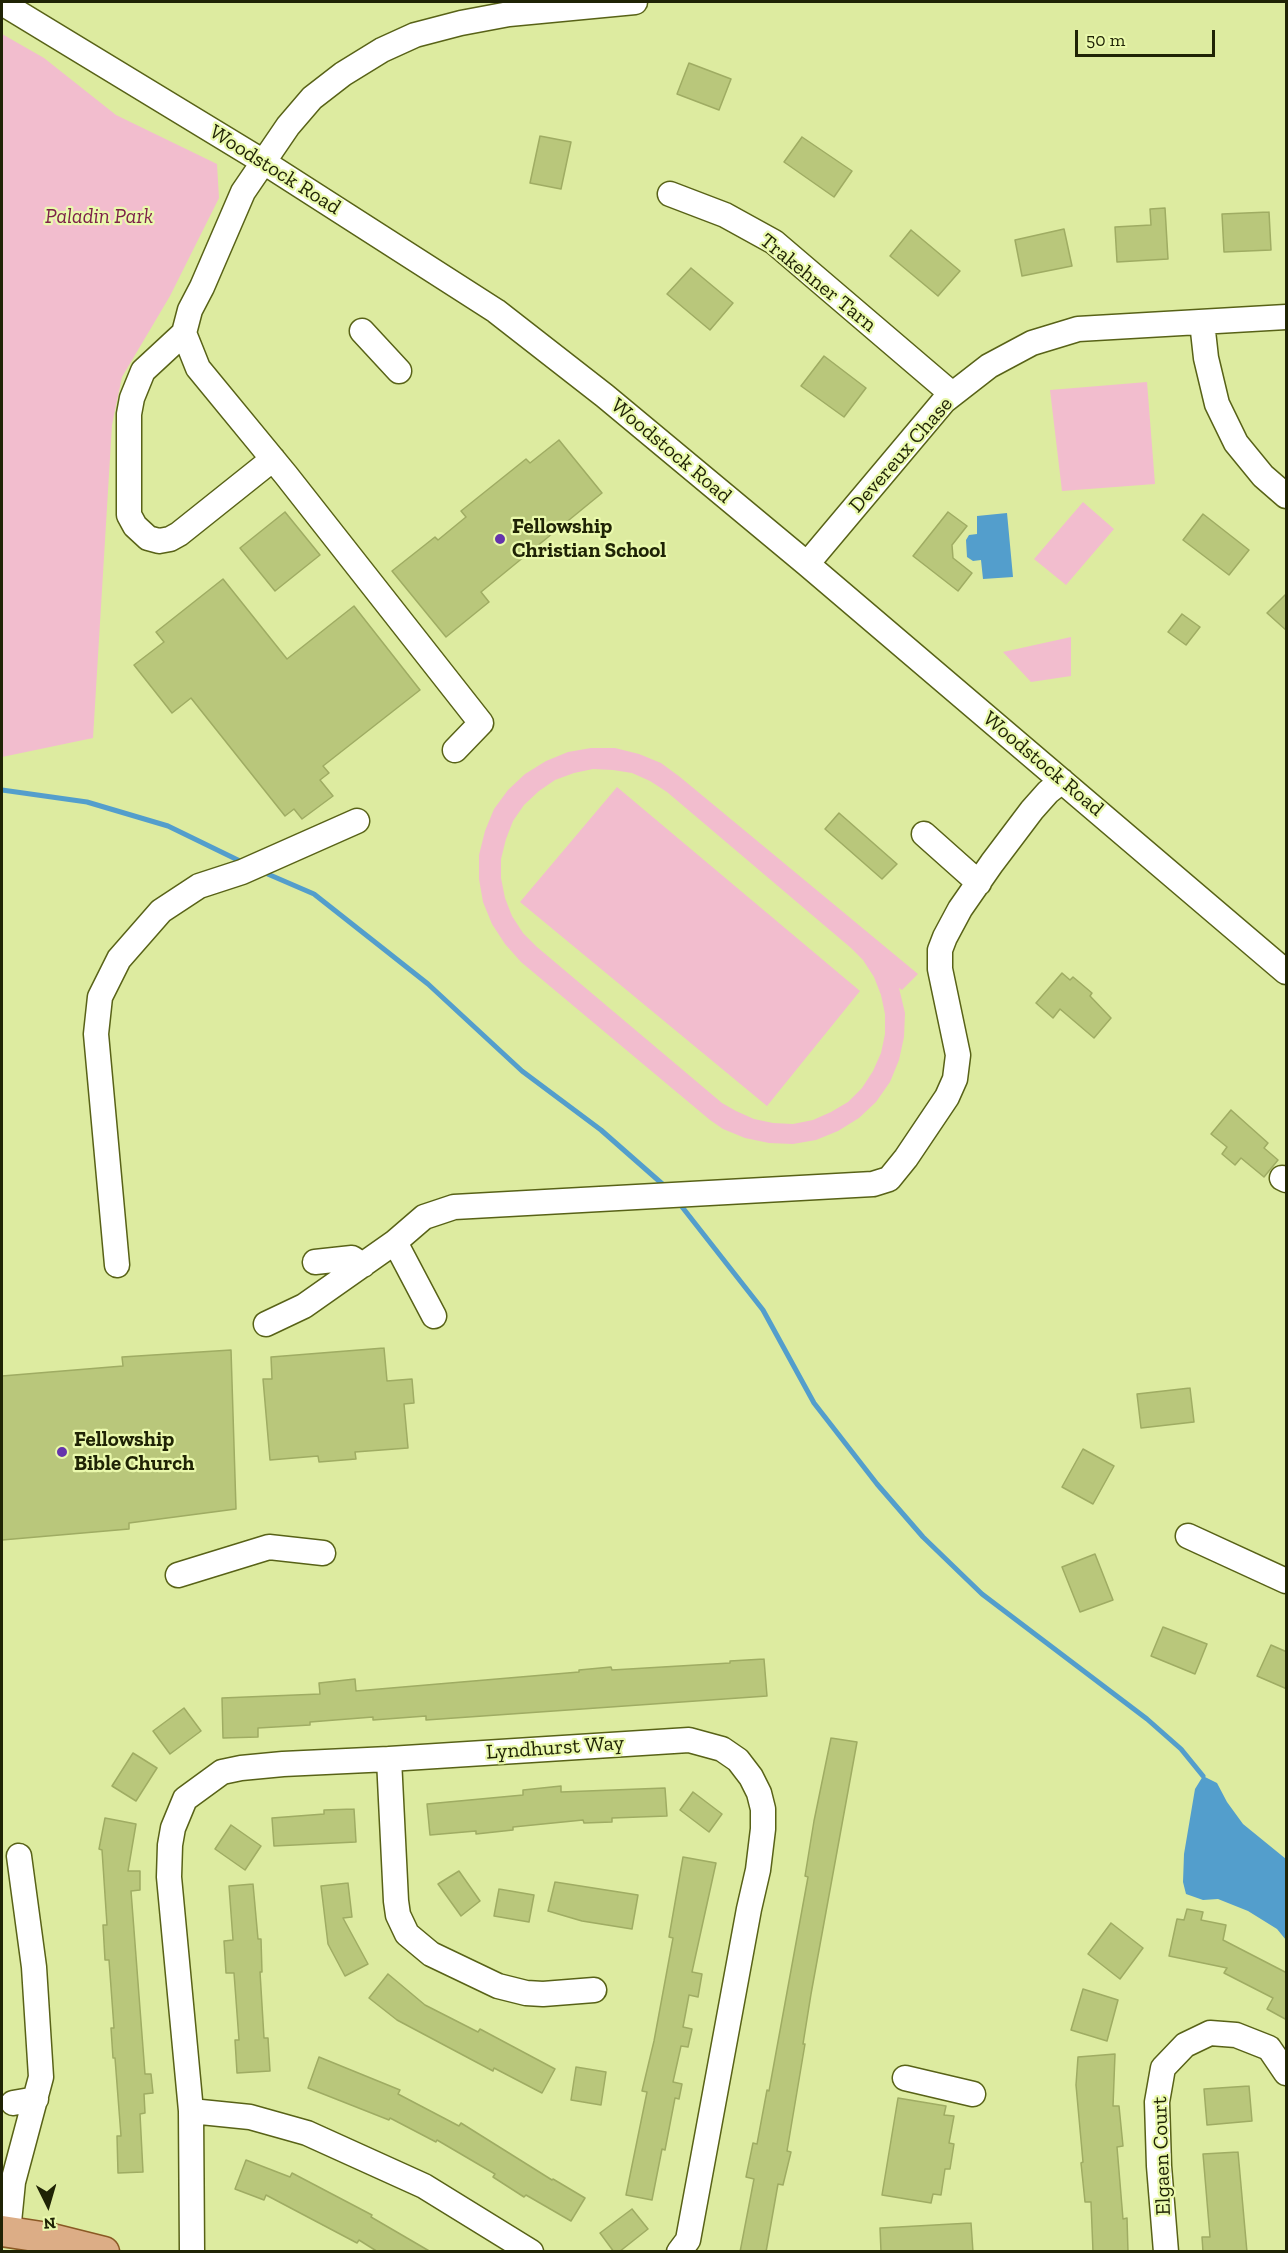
<!DOCTYPE html>
<style>
body{margin:0}
#map{position:relative;width:1288px;height:2253px;overflow:hidden;background:#ddeba0;font-family:"Zilla Slab",serif}
canvas{display:block}
.frame{position:absolute;inset:0;border:3px solid #1f2305;pointer-events:none}
.north{position:absolute;left:18px;top:2175px;width:60px;height:60px;-webkit-text-stroke:4px #eaf9ad;paint-order:stroke;rotate:175deg;font-size:16px;font-weight:700;line-height:24px;text-align:center;color:#1f2305}
.north::after{content:'';display:block;margin:auto;width:21px;height:27px;background:#1f2305;clip-path:polygon(50% 0,100% 100%,50% 72%,0 100%)}
.scale{position:absolute;left:1075px;top:30px;width:140px;height:27px;box-sizing:border-box;border:3px solid #1f2305;border-top:0;padding-left:8px;font-size:18px;line-height:21px;white-space:nowrap;color:#1f2305;-webkit-text-stroke:4px #eaf9ad;paint-order:stroke}
</style>
<div id="map">
<canvas width="1288" height="2253"></canvas>
<div class="frame"></div>
<div class="north">N</div>
<div class="scale">50 m</div>
</div>
<script>
const c = document.querySelector('canvas').getContext('2d');
c.lineJoin = 'round';
function paint(path, color) { c.fillStyle = color; c.fill(path, 'evenodd'); }
const toPath = rows => new Path2D(rows.map(r => 'M' + r).join(''));
function strokePath(path, color, width, dash) { c.strokeStyle = color; c.lineWidth = width; c.lineCap = dash ? 'butt' : 'round'; c.setLineDash(dash || []); c.stroke(path); }
function label(font, color, halo, rows, align = 'center') {
  c.font = font + ' "Zilla Slab",serif'; c.lineWidth = 4.5; c.setLineDash([]); c.textBaseline = 'middle'; c.strokeStyle = halo; c.fillStyle = color; for (const [text, x, y, turn = 0] of rows) {
    c.save(); c.translate(x, y); c.rotate((+turn || 0) * Math.PI / 180); c.textAlign = isNaN(turn) ? turn : align; if (halo) c.strokeText(text, 0, 0); c.fillText(text, 0, 0); c.restore();
  }
}
paint(toPath([
 [2,34,44,58,116,115,217,164,219,198,170,296,122,377,112,425,93,738,2,757],
 [1147,382,1155,484,1062,491,1050,390],
 [1083,502,1114,529,1066,585,1034,559],
 [1071,637,1071,676,1031,682,1003,652],
 [591,748,615,748,639,754,661,763,680,777,918,974,902,990,899,988,905,1013,904,1037,899,1060,890,1082,876,1102,859,1118,838,1131,816,1140,793,1144,769,1143,745,1138,723,1129,710,1120,521,962,505,944,492,924,483,902,479,879,479,855,485,831,494,809,508,790,525,774,546,761,568,752],
 [593,769,613,770,632,773,650,781,667,792,851,948,863,960,874,977,881,995,885,1014,885,1034,881,1053,873,1071,862,1088,848,1102,831,1112,813,1120,793,1124,773,1123,754,1119,736,1111,722,1103,537,947,523,933,512,916,505,898,501,878,501,859,506,839,513,821,524,805,539,791,555,780,574,773],
 [617,787,860,991,767,1106,520,902]
]), '#f2bdce');
paint(toPath([
 [1007,513,1013,577,983,579,981,560,973,561,967,557,966,540,969,535,977,534,977,516],
 [1203,1776,1217,1783,1227,1802,1243,1824,1286,1859,1286,1940,1277,1929,1248,1911,1218,1899,1203,1900,1186,1894,1183,1882,1184,1854,1195,1789]
]), '#539ecc');
strokePath(toPath([
 [2,790,87,802,168,826,244,863],
 [263,872,314,894,385,950,428,984,522,1071,601,1130,667,1188],
 [679,1203,763,1310,814,1403,877,1484,923,1537,982,1594,1147,1719,1181,1749,1203,1776]
]), '#539ecc', 5);
const building = toPath([
 [689,63,731,79,719,110,677,94,689,63],
 [540,136,571,142,561,189,530,183,540,136],
 [802,137,852,171,834,197,784,162,802,137],
 [1165,208,1168,259,1117,262,1115,227,1151,225,1150,209,1165,208],
 [1269,212,1271,250,1224,252,1222,214,1269,212],
 [1064,229,1072,266,1022,276,1015,240,1064,229],
 [911,230,960,271,938,296,890,256,911,230],
 [691,268,733,303,710,330,667,294,691,268],
 [824,356,866,388,844,417,801,386,824,356],
 [559,440,602,493,481,592,489,602,446,637,392,571,435,537,438,540,466,517,461,511,526,459,530,463,559,440],
 [285,512,320,555,275,591,240,548,285,512],
 [948,512,967,526,952,545,953,558,972,573,958,591,913,556,948,512],
 [1203,514,1249,550,1229,575,1183,540,1203,514],
 [223,579,287,659,354,606,420,690,323,766,329,773,320,780,333,796,302,819,294,809,285,816,191,698,172,713,134,665,164,642,156,632,223,579],
 [1287,593,1287,631,1267,613,1287,593],
 [1182,614,1200,627,1186,645,1168,632,1182,614],
 [839,813,897,864,882,879,825,829,839,813],
 [1062,973,1070,980,1073,977,1092,993,1090,996,1111,1018,1094,1038,1060,1009,1053,1018,1036,1003,1062,973],
 [1231,1110,1268,1143,1264,1148,1278,1160,1264,1177,1241,1158,1235,1165,1222,1154,1227,1147,1211,1134,1231,1110],
 [384,1348,387,1381,412,1379,414,1403,404,1404,408,1448,355,1452,356,1459,319,1462,318,1456,270,1460,263,1379,272,1379,271,1357,384,1348],
 [231,1350,236,1509,129,1523,129,1529,2,1540,2,1376,123,1366,122,1357,231,1350],
 [1190,1388,1194,1422,1141,1428,1137,1394,1190,1388],
 [1083,1449,1114,1466,1093,1504,1062,1487,1083,1449],
 [1095,1554,1113,1600,1080,1612,1062,1567,1095,1554],
 [1163,1627,1207,1644,1195,1674,1151,1656,1163,1627],
 [1271,1645,1287,1652,1287,1689,1257,1676,1271,1645],
 [764,1659,767,1696,426,1720,426,1716,373,1720,373,1717,310,1722,310,1725,258,1728,258,1737,223,1738,222,1698,320,1694,319,1683,355,1679,356,1691,579,1672,579,1670,611,1667,612,1670,730,1663,730,1661,764,1659],
 [184,1708,201,1731,170,1754,153,1731,184,1708],
 [831,1738,857,1742,811,1994,803,2044,805,2044,787,2151,791,2152,783,2185,778,2184,766,2252,740,2252,754,2179,746,2177,753,2143,757,2144,767,2090,769,2091,808,1877,805,1876,814,1821,831,1738],
 [133,1753,157,1768,136,1801,112,1786,133,1753],
 [561,1786,561,1792,665,1788,667,1816,612,1818,612,1822,584,1823,583,1820,513,1827,513,1830,476,1834,476,1831,430,1835,427,1804,523,1795,523,1790,561,1786],
 [693,1792,722,1814,709,1832,680,1810,693,1792],
 [354,1809,356,1842,274,1846,272,1818,324,1814,324,1810,354,1809],
 [105,1818,136,1824,128,1871,140,1871,140,1890,131,1891,145,2074,151,2074,153,2093,144,2094,145,2113,140,2114,143,2172,118,2173,117,2136,121,2136,115,2058,113,2058,111,2028,114,2028,109,1960,105,1960,103,1925,107,1925,102,1850,99,1849,105,1818],
 [231,1825,261,1846,245,1870,215,1849,231,1825],
 [683,1857,716,1863,692,1972,702,1974,698,1997,689,1995,683,2027,692,2029,688,2047,681,2046,673,2082,682,2084,679,2099,675,2098,665,2150,662,2149,652,2200,626,2195,647,2092,642,2091,654,2041,673,1938,669,1937,683,1857],
 [459,1871,480,1901,461,1916,438,1884,459,1871],
 [555,1882,638,1895,632,1929,582,1921,548,1911,555,1882],
 [348,1883,352,1917,343,1918,368,1964,345,1976,328,1944,321,1886,348,1883],
 [253,1884,258,1939,261,1939,262,1972,260,1972,264,2038,268,2038,270,2071,237,2073,235,2040,239,2040,234,1973,226,1973,224,1941,233,1940,229,1886,253,1884],
 [499,1889,534,1895,529,1922,494,1916,499,1889],
 [1187,1909,1203,1912,1201,1920,1226,1925,1223,1940,1287,1973,1287,2020,1267,2009,1273,1998,1224,1973,1227,1968,1169,1956,1177,1919,1184,1920,1187,1909],
 [1111,1923,1143,1948,1120,1979,1088,1954,1111,1923],
 [388,1974,425,2005,478,2032,480,2029,555,2069,542,2093,494,2068,493,2071,397,2020,369,1998,388,1974],
 [1083,1989,1118,2000,1107,2041,1071,2030,1083,1989],
 [1115,2054,1113,2106,1119,2106,1123,2146,1117,2147,1123,2219,1127,2218,1128,2252,1093,2252,1091,2202,1085,2202,1081,2163,1083,2162,1076,2085,1078,2057,1115,2054],
 [319,2057,400,2090,398,2094,459,2126,461,2123,552,2180,553,2179,585,2198,571,2221,526,2195,524,2197,493,2177,495,2174,437,2140,436,2142,390,2118,389,2120,308,2088,319,2057],
 [576,2067,606,2072,601,2105,571,2100,576,2067],
 [1249,2086,1252,2121,1207,2125,1204,2089,1249,2086],
 [898,2098,946,2106,944,2115,954,2116,949,2143,954,2144,950,2169,945,2169,941,2195,933,2194,931,2203,882,2195,898,2098],
 [1238,2152,1247,2252,1203,2252,1202,2237,1210,2237,1203,2154,1238,2152],
 [246,2160,290,2177,292,2173,372,2215,371,2217,431,2252,378,2252,359,2240,357,2243,266,2195,264,2200,235,2189,246,2160],
 [632,2209,648,2229,619,2252,614,2252,600,2233,632,2209],
 [971,2223,973,2252,881,2252,880,2228,971,2223]
]);
paint(building, '#b9c77b');
strokePath(building, '#9fac63', 1.5);
const minor = toPath([
 [2,3,262,161,496,311,605,396,807,564,1286,972],
 [670,194,725,215,774,242,952,394],
 [1202,322,1206,358,1217,404,1236,443,1263,476,1286,496],
 [362,331,399,371],
 [184,333,143,371,132,398,129,414,129,515,135,526,148,538,159,541,170,539,179,534,273,459],
 [807,564,944,401,989,366,1032,343,1078,329,1286,317],
 [455,750,481,723,286,475,198,368,184,333,190,310,202,287,243,192,288,126,312,98,343,74,382,50,415,35,461,23,509,14,635,2],
 [924,834,979,883],
 [1282,1178,1286,1180],
 [395,1242,434,1316],
 [315,1262,352,1258,363,1265],
 [117,1265,96,1034,100,997,119,959,161,911,199,886,242,872,357,821],
 [266,1324,304,1306,395,1242,424,1217,454,1207,873,1184,889,1179,906,1158,947,1097,955,1079,958,1055,940,969,940,950,945,937,960,909,992,863,1032,810,1048,792,1062,781],
 [1188,1536,1286,1581],
 [178,1575,269,1547,323,1553],
 [389,1759,396,1901,398,1915,407,1934,431,1954,498,1986,526,1993,543,1994,594,1990],
 [905,2078,973,2094],
 [13,2103,36,2099],
 [191,2111,250,2117,307,2133,424,2186,531,2252],
 [8,2232,13,2182,41,2077,34,1967,19,1856],
 [192,2252,191,2111,169,1877,170,1845,173,1828,185,1799,222,1772,241,1768,283,1764,389,1759,689,1740,722,1749,738,1760,751,1777,759,1793,763,1809,763,1829,758,1870,749,1909,688,2240,679,2252],
 [1166,2252,1159,2166,1157,2102,1163,2068,1185,2045,1210,2033,1236,2035,1269,2048,1286,2073]
]);
const major = toPath([
 [2,2231,48,2238,104,2252]
]);
strokePath(minor, '#586217', 27);
strokePath(major, '#8a5924', 33);
strokePath(minor, '#fff', 24);
strokePath(major, '#dcad86', 30);
for (const [x, y, r, color] of [
 [500,539,6,"#6534ac"],
 [62,1452,6,"#6534ac"]
]) { const dot = new Path2D(); dot.arc(x, y, r, 0, 2 * Math.PI); c.fillStyle = color; c.fill(dot); strokePath(dot, '#eaf9ad', 2); }
label('21px', '#1f2305', '#eaf9ad', [
 ["Woodstock Road",275,170,32],
 ["Trakehner Tarn",818,283,39],
 ["Woodstock Road",671,451,40],
 ["Devereux Chase",901,455,-49],
 ["Woodstock Road",1043,764,40],
 ["Lyndhurst Way",555,1748,-4],
 ["Elgaen Court",1162,2156,-92]
]);
label('italic 21px', '#7d214a', '#eaf9ad', [
 ["Paladin Park",99,217]
]);
label('bold 21px', '#1f2305', '#eaf9ad', [
 ["Fellowship",512,527],
 ["Christian School",512,551],
 ["Fellowship",74,1440],
 ["Bible Church",74,1464]
], 'left');
</script>
